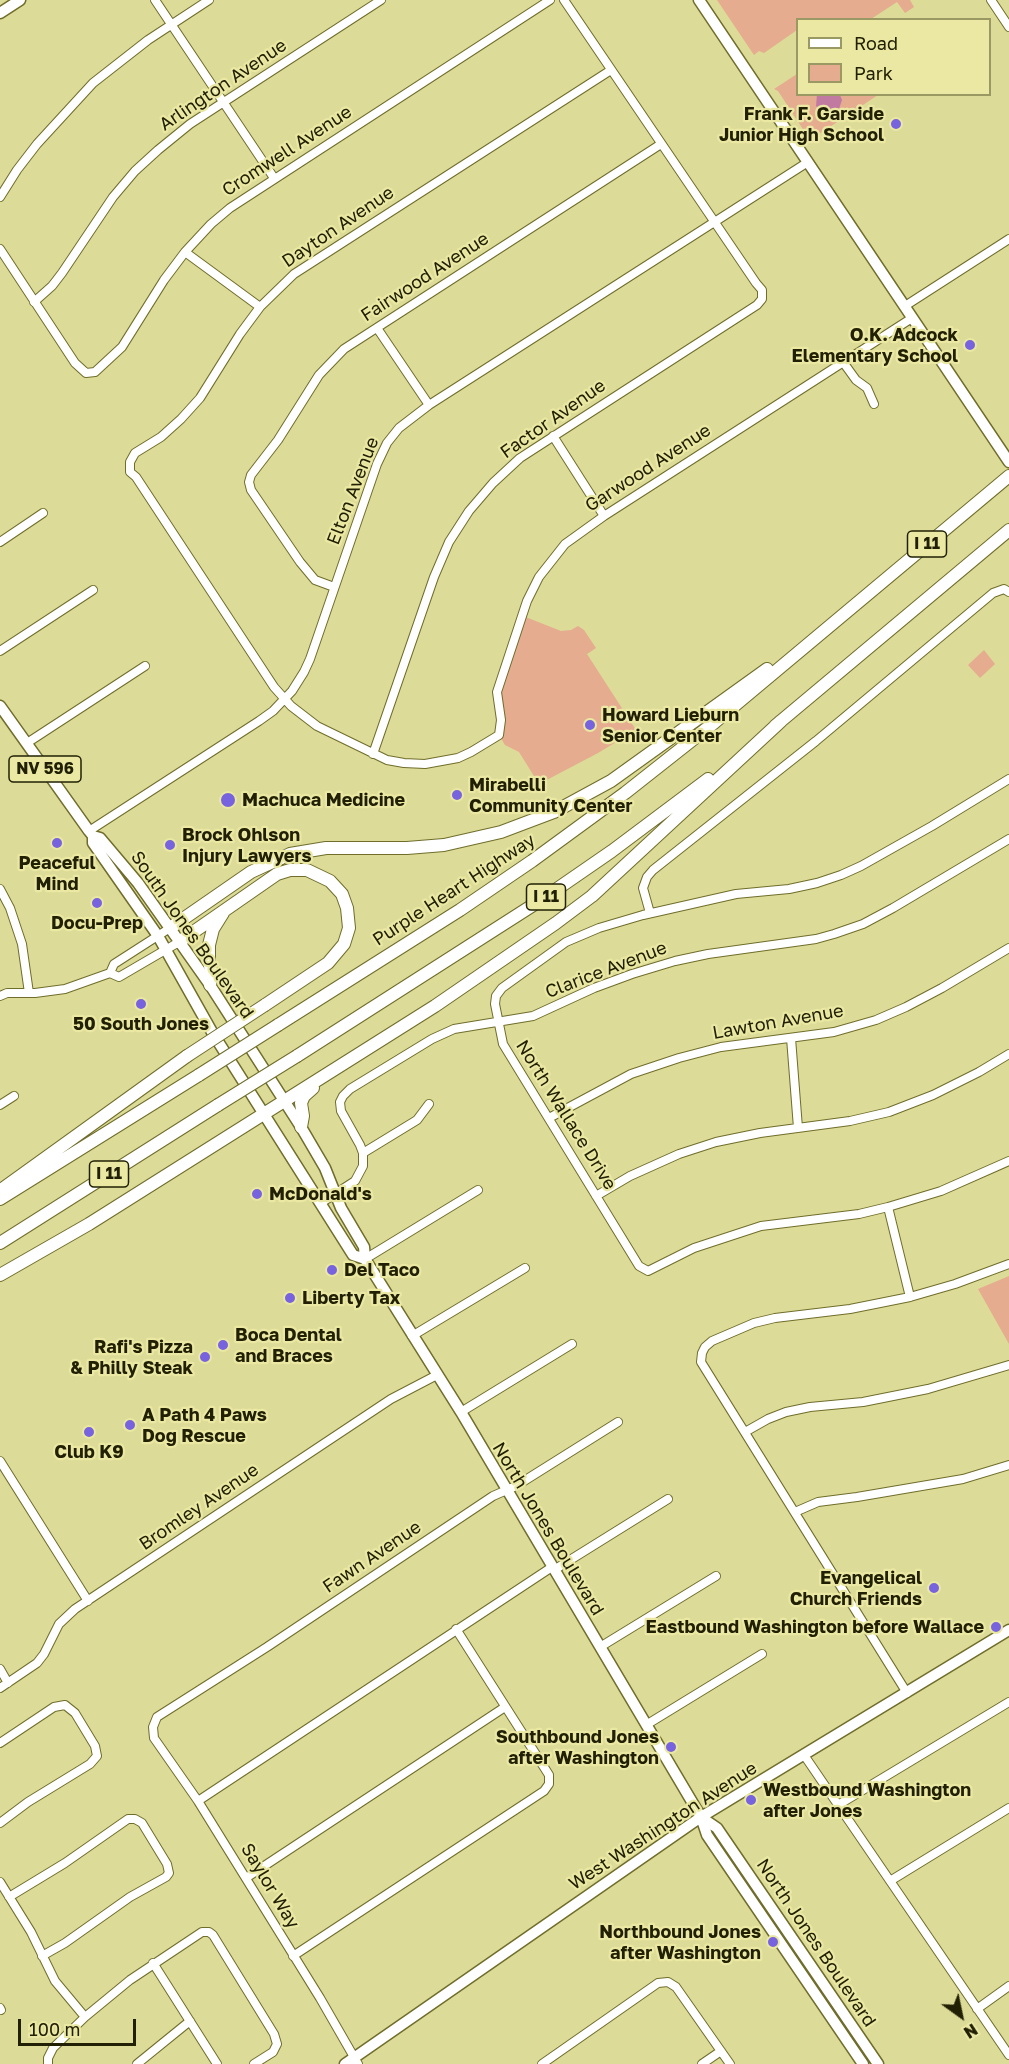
<!DOCTYPE html>
<style>
body{margin:0}
#map{position:relative;width:1009px;height:2064px;overflow:hidden;background:#dcdb97;font-family:"Golos Text",sans-serif}
canvas{display:block}
.legend{position:absolute;left:796px;top:18px;width:195px;height:78px;box-sizing:border-box;background:#eae8a3;border:2px solid #9a9863;margin:0;padding:8px 10px;list-style:none;font-size:18px;color:#212004}
.legend li{display:flex;align-items:center;gap:12px;height:30px}
.legend b{width:30px;border:2px solid #9a9863}
.north{position:absolute;left:931px;top:1986px;width:60px;height:60px;-webkit-text-stroke:4px #eae8a3;paint-order:stroke;rotate:147deg;font-size:16px;font-weight:700;line-height:24px;text-align:center;color:#212004}
.north::after{content:'';display:block;margin:auto;width:21px;height:27px;background:#212004;clip-path:polygon(50% 0,100% 100%,50% 72%,0 100%)}
.scale{position:absolute;left:18px;top:2019px;width:118px;height:27px;box-sizing:border-box;border:3px solid #212004;border-top:0;padding-left:8px;font-size:18px;line-height:21px;white-space:nowrap;color:#212004;-webkit-text-stroke:4px #eae8a3;paint-order:stroke}
</style>
<div id="map">
<canvas width="1009" height="2064"></canvas>
<ul class="legend">
<li><b style="height:8px;background:#fff"></b>Road</li>
<li><b style="height:16px;background:#e5ac90"></b>Park</li>
</ul>
<div class="north">N</div>
<div class="scale">100 m</div>
</div>
<script>
const c = document.querySelector('canvas').getContext('2d');
c.lineJoin = 'round';
function paint(path, color) { c.fillStyle = color; c.fill(path, 'evenodd'); }
const toPath = rows => new Path2D(rows.map(r => 'M' + r).join(''));
function strokePath(path, color, width, dash) { c.strokeStyle = color; c.lineWidth = width; c.lineCap = dash ? 'butt' : 'round'; c.setLineDash(dash || []); c.stroke(path); }
function label(font, color, halo, rows, align = 'center') {
  c.font = font + ' "Golos Text",sans-serif'; c.lineWidth = 4.5; c.setLineDash([]); c.textBaseline = 'middle'; c.strokeStyle = halo; c.fillStyle = color; for (const [text, x, y, turn = 0] of rows) {
    c.save(); c.translate(x, y); c.rotate((+turn || 0) * Math.PI / 180); c.textAlign = isNaN(turn) ? turn : align; if (halo) c.strokeText(text, 0, 0); c.fillText(text, 0, 0); c.restore();
  }
}
paint(toPath([
 [717,0,910,0,914,7,905,13,897,2,871,19,798,20,797,30,764,53,759,51,754,55],
 [797,74,798,94,878,95,810,140,778,91,774,89],
 [523,616,561,631,571,630,578,626,584,630,596,648,587,654,636,730,598,753,539,784,519,752,505,745,499,735,499,705,505,668],
 [984,650,995,664,980,678,968,665],
 [1009,1276,1009,1344,978,1289]
]), '#e5ac90');
paint(toPath([
 [817,94,840,95,842,100,839,109,832,114,823,113,816,106]
]), '#c17ba0');
const minor = toPath([
 [155,0,274,178],
 [991,0,1009,27],
 [611,70,294,274,260,307,240,334,200,398,181,419,161,437,135,453,130,462,130,472,136,477,274,687,291,706,317,726,387,760,404,763,425,764,458,758,471,752,499,735,501,720,497,692,527,601,539,577,565,544,604,516,912,318],
 [0,197,17,170,37,144,93,83,148,40,209,0],
 [0,249,75,363,86,373,95,372,122,347,164,280,185,252,211,224,230,208,550,0],
 [185,252,260,307],
 [34,302,52,286,62,273,113,197,135,171,158,150,190,124,381,0],
 [905,306,1009,239],
 [377,328,429,405],
 [843,362,856,380,867,388,874,404],
 [553,436,604,516],
 [0,542,43,513],
 [334,587,315,580,300,562,251,490,249,482,251,475,278,440,319,375,344,349,661,144],
 [0,651,93,590],
 [27,743,145,666],
 [373,754,434,577,449,542,469,511,493,483,520,458,757,305,762,299,762,290,756,283,564,0],
 [1009,779,932,826,861,866,841,875,817,883,789,889,736,894,643,915,599,928,566,942,502,988,496,996,495,1004,503,1044,639,1266,648,1271,694,1248,761,1226,859,1214,888,1207,941,1191,1009,1161],
 [89,831,259,721,273,711,292,691,304,672,310,659,377,464,387,443,399,428,429,405,808,162],
 [0,889,10,908,22,944,29,993],
 [650,913,643,888,647,877,653,870,816,741,993,593,1004,589,1009,592],
 [110,973,114,964,170,928],
 [0,996,7,993,35,993,65,989,110,973,119,977,179,942],
 [791,1038,798,1128],
 [0,1105,14,1096],
 [549,1118,631,1074,679,1058,721,1047,834,1032,876,1020,906,1007,942,988,1009,948],
 [363,1153,417,1120,429,1104],
 [596,1196,630,1176,679,1154,716,1142,760,1133,850,1121,889,1112,933,1095,979,1072,1009,1054],
 [321,1203,355,1181,363,1166,363,1153,360,1145,341,1111,340,1102,343,1096,350,1089,432,1039,454,1029,533,1016,594,988,632,974,675,961,708,954,816,939,834,934,863,924,893,908,1009,839],
 [888,1207,910,1297],
 [365,1259,478,1190],
 [412,1336,525,1268],
 [461,1412,572,1344],
 [745,1432,768,1419,786,1412,810,1407,863,1402,928,1389,1009,1365],
 [0,1461,88,1601],
 [795,1512,818,1502,857,1497,963,1479,1009,1465],
 [554,1570,668,1499],
 [600,1647,716,1576],
 [0,1669,8,1683],
 [0,1688,37,1663,44,1654,59,1624,75,1609,391,1399,437,1375],
 [907,1693,701,1362,702,1353,705,1347,712,1341,754,1323,775,1318,850,1309,910,1297,955,1284,1009,1264],
 [646,1725,762,1654],
 [0,1743,54,1707,65,1705,75,1713,95,1746,97,1756,90,1764,28,1802,0,1823],
 [804,1755,1009,2055],
 [198,1801,552,1567],
 [838,1805,1009,1702],
 [246,1878,505,1707],
 [890,1881,1009,1808],
 [0,1882,31,1932,55,1981,85,2017],
 [9,1897,65,1863,128,1819,135,1819,142,1823,167,1864,169,1873,166,1877,130,1897,65,1943,42,1956],
 [293,1956,544,1791,549,1784,549,1775,456,1629],
 [153,1963,217,2064],
 [0,2008,1,2010],
 [977,2009,1009,1986],
 [48,2064,48,2058,53,2048,85,2017,130,1980,202,1932,209,1932,213,1935,274,2034,277,2044,273,2052,254,2064],
 [137,2064,190,2021],
 [358,2064,320,1998,198,1801,154,1738,153,1727,157,1717,267,1647,493,1496,516,1486,618,1422],
 [542,2064,658,1983,668,1982,676,1987,730,2064],
 [702,2064,721,2051]
]);
const major = toPath([
 [699,0,1009,462],
 [0,13,20,0],
 [0,706,89,831,93,836,93,843,158,936,212,1032,353,1255,365,1259],
 [93,836,100,838,138,883,210,985,301,1127,325,1168,341,1208,364,1247,365,1259,461,1412,701,1817,707,1835,863,2064],
 [701,1817,717,1828,878,2064],
 [345,2064,701,1817,1009,1630]
]);
const highway = toPath([
 [775,726,1009,530],
 [170,928,251,872,290,854,326,848,407,848,444,845,501,832,554,812,611,781,767,669],
 [179,942,277,874,290,870,307,870,330,881,342,894,347,908,349,928,344,944,328,963,265,1005],
 [210,985,212,974,209,962,209,945,213,929,223,913],
 [278,1025,460,910,532,861,625,793,715,722,1009,476],
 [297,1056,541,900,612,851,708,779],
 [301,1127,303,1116,301,1103,304,1096,313,1088],
 [1,1190,187,1056],
 [0,1199,199,1075],
 [0,1243,218,1105],
 [0,1275,89,1224,435,1006,556,923,592,896,781,721]
]);
strokePath(minor, '#706d2b', 10);
strokePath(major, '#706d2b', 13);
strokePath(highway, '#706d2b', 14);
strokePath(minor, '#fff', 8);
strokePath(major, '#fff', 10);
strokePath(highway, '#fff', 12);
const highwayBridge = toPath([
 [187,1056,265,1005],
 [199,1075,278,1025],
 [218,1105,297,1056]
]);
strokePath(highwayBridge, '#706d2b', 14, []);
strokePath(highwayBridge, '#fff', 12);
for (const [x, y, r, color] of [
 [896,124,6,"#7863de"],
 [970,345,6,"#7863de"],
 [590,725,6,"#7863de"],
 [457,795,6,"#7863de"],
 [228,800,8,"#7863de"],
 [57,843,6,"#7863de"],
 [170,845,6,"#7863de"],
 [97,903,6,"#7863de"],
 [141,1004,6,"#7863de"],
 [257,1194,6,"#7863de"],
 [332,1270,6,"#7863de"],
 [290,1298,6,"#7863de"],
 [223,1345,6,"#7863de"],
 [205,1357,6,"#7863de"],
 [130,1425,6,"#7863de"],
 [89,1432,6,"#7863de"],
 [934,1588,6,"#7863de"],
 [996,1627,6,"#7863de"],
 [671,1747,6,"#7863de"],
 [751,1800,6,"#7863de"],
 [773,1942,6,"#7863de"]
]) { const dot = new Path2D(); dot.arc(x, y, r, 0, 2 * Math.PI); c.fillStyle = color; c.fill(dot); strokePath(dot, '#eae8a3', 2); }
for (const [x, y, w] of [
 [927,544,39],
 [45,769,72],
 [546,897,39],
 [109,1174,39]
]) { const box = new Path2D(); box.roundRect(x - w / 2, y - 13, w, 26, 4.5); c.fillStyle = '#eae8a3'; c.fill(box); strokePath(box, '#212004', 1.5); }
label('bold 16px', '#212004', null, [
 ["I 11",927,544],
 ["NV 596",45,769],
 ["I 11",546,897],
 ["I 11",109,1174]
]);
label('18px', '#212004', '#eae8a3', [
 ["Arlington Avenue",223,85,-34],
 ["Cromwell Avenue",287,151,-33],
 ["Dayton Avenue",338,227,-34],
 ["Fairwood Avenue",425,277,-33],
 ["Factor Avenue",553,419,-35],
 ["Garwood Avenue",648,468,-33],
 ["Elton Avenue",353,491,-69],
 ["Purple Heart Highway",454,890,-33],
 ["South Jones Boulevard",192,935,55],
 ["Clarice Avenue",606,970,-21],
 ["Lawton Avenue",778,1022,-10],
 ["North Wallace Drive",566,1115,58],
 ["Bromley Avenue",199,1507,-34],
 ["North Jones Boulevard",548,1529,59],
 ["Fawn Avenue",372,1557,-34],
 ["West Washington Avenue",663,1826,-33],
 ["Saylor Way",270,1886,59],
 ["North Jones Boulevard",816,1943,56]
]);
label('bold 18px', '#212004', '#eae8a3', [
 ["Frank F. Garside",884,114,"right"],
 ["Junior High School",884,135,"right"],
 ["O.K. Adcock",958,335,"right"],
 ["Elementary School",958,356,"right"],
 ["Howard Lieburn",602,715],
 ["Senior Center",602,736],
 ["Mirabelli",469,785],
 ["Community Center",469,806],
 ["Machuca Medicine",242,800],
 ["Brock Ohlson",182,835],
 ["Injury Lawyers",182,856],
 ["Peaceful",57,863,"center"],
 ["Mind",57,884,"center"],
 ["Docu-Prep",97,923,"center"],
 ["50 South Jones",141,1024,"center"],
 ["McDonald's",269,1194],
 ["Del Taco",344,1270],
 ["Liberty Tax",302,1298],
 ["Boca Dental",235,1335],
 ["and Braces",235,1356],
 ["Rafi's Pizza",193,1347,"right"],
 ["& Philly Steak",193,1368,"right"],
 ["A Path 4 Paws",142,1415],
 ["Dog Rescue",142,1436],
 ["Club K9",89,1452,"center"],
 ["Evangelical",922,1578,"right"],
 ["Church Friends",922,1599,"right"],
 ["Eastbound Washington before Wallace",984,1627,"right"],
 ["Southbound Jones",659,1737,"right"],
 ["after Washington",659,1758,"right"],
 ["Westbound Washington",763,1790],
 ["after Jones",763,1811],
 ["Northbound Jones",761,1932,"right"],
 ["after Washington",761,1953,"right"]
], 'left');
</script>
